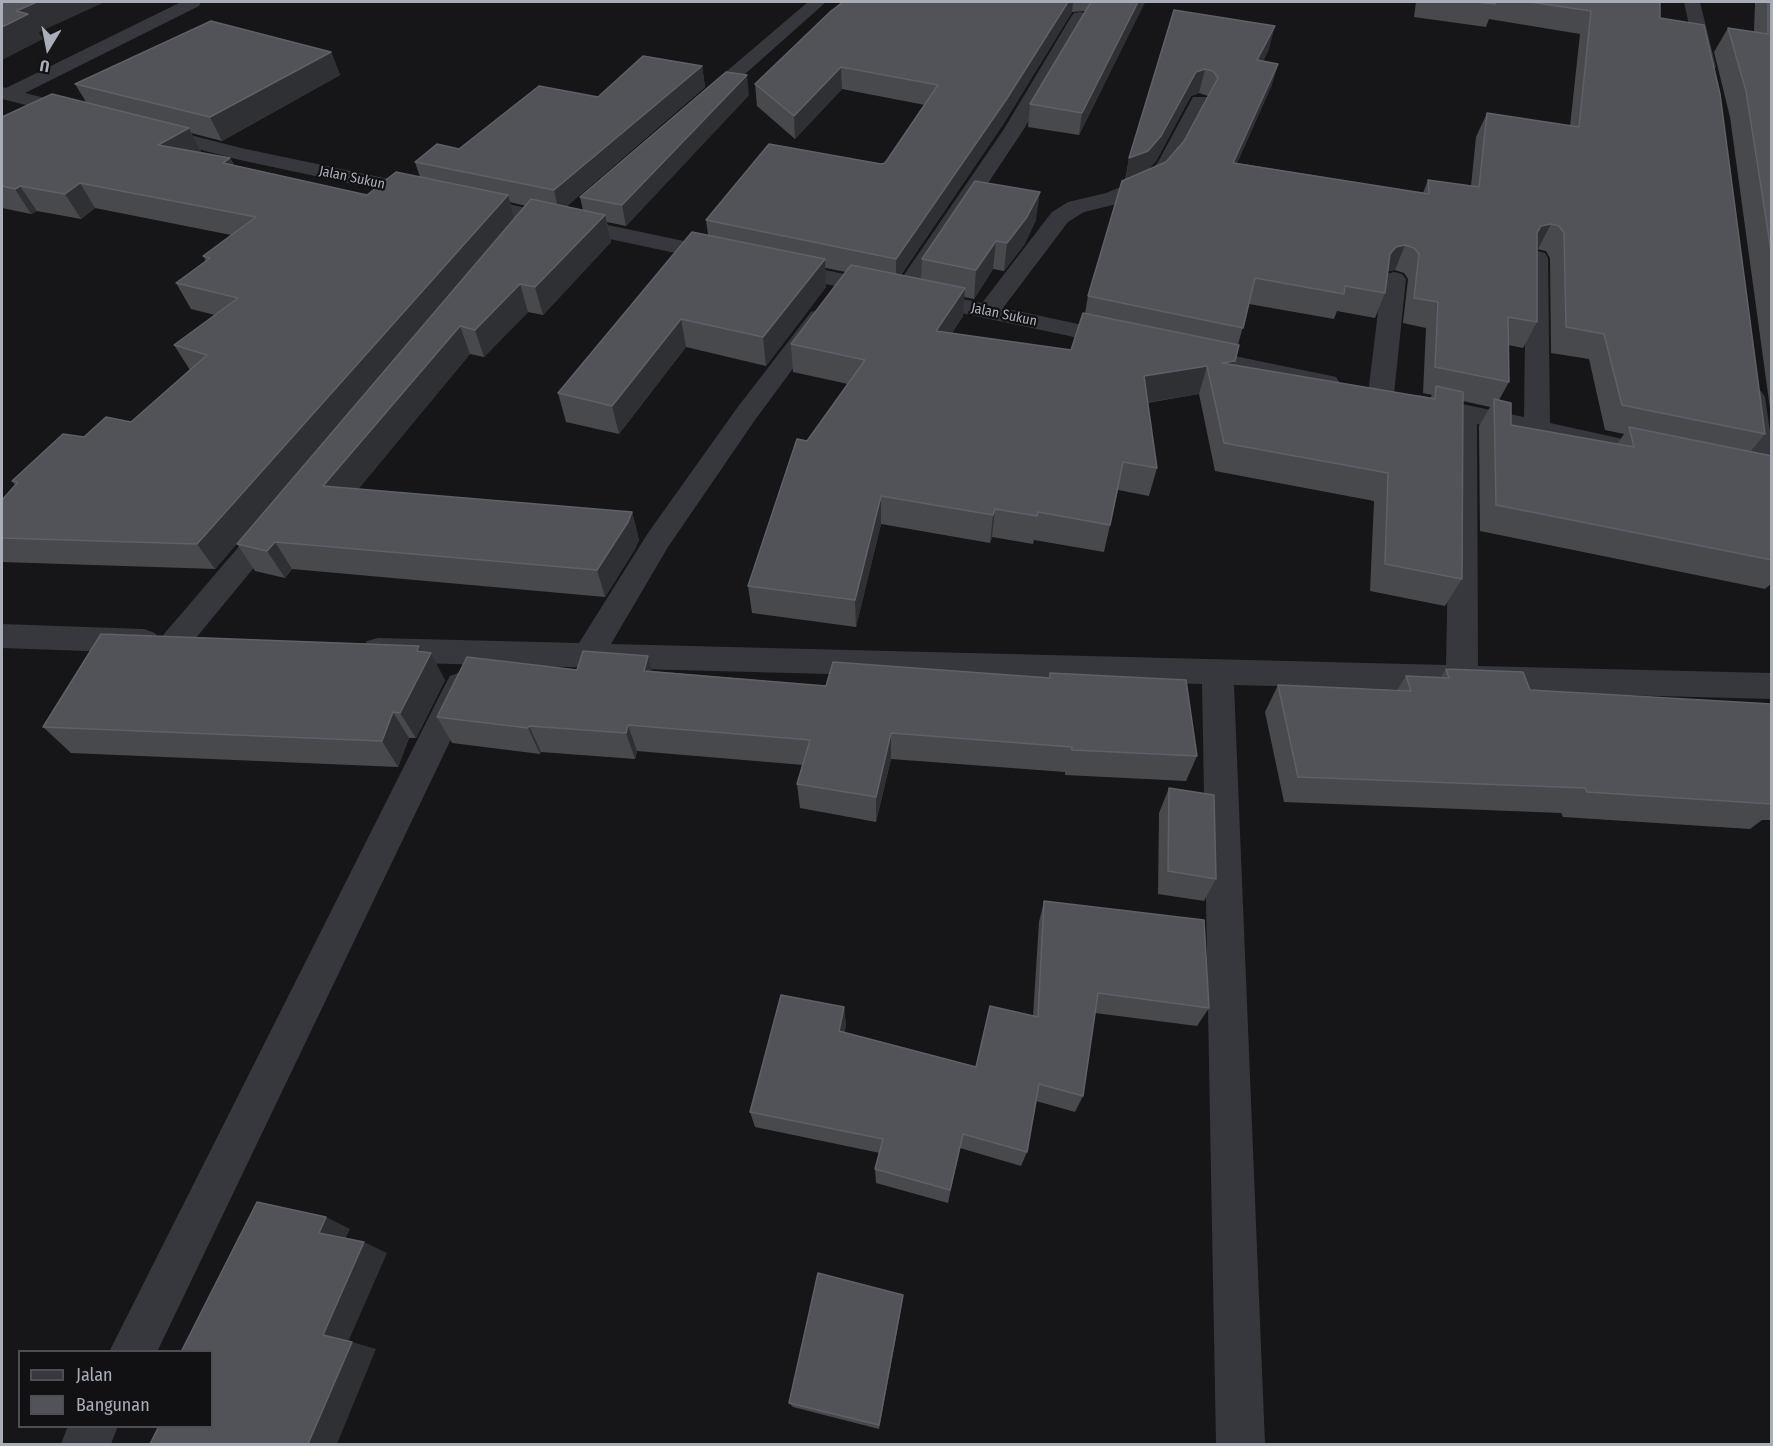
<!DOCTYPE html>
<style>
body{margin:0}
#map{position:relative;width:1773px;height:1446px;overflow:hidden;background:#161618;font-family:"Fira Sans Condensed",sans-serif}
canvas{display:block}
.frame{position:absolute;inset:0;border:3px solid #a8adb8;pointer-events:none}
.legend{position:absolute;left:18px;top:1350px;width:195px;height:78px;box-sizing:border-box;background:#111113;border:2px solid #4d4f55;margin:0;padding:8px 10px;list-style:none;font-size:18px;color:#a8adb8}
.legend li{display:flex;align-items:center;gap:12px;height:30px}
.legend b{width:30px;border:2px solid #4d4f55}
.north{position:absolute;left:18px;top:18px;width:60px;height:60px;-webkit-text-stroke:4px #111113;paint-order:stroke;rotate:190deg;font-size:16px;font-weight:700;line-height:24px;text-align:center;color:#a8adb8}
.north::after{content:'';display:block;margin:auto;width:21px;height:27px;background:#a8adb8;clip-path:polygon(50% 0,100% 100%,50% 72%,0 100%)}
</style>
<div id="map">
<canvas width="1773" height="1446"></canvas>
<div class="frame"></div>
<ul class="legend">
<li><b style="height:8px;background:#37383d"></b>Jalan</li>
<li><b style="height:16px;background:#525359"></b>Bangunan</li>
</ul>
<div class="north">U</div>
</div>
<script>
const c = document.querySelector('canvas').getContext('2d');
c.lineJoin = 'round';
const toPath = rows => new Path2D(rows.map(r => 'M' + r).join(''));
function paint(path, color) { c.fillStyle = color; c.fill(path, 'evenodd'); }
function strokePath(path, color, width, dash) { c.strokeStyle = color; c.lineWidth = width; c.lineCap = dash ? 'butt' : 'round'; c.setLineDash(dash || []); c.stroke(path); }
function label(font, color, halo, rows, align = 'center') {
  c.font = font + ' "Fira Sans Condensed",sans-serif'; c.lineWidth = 4.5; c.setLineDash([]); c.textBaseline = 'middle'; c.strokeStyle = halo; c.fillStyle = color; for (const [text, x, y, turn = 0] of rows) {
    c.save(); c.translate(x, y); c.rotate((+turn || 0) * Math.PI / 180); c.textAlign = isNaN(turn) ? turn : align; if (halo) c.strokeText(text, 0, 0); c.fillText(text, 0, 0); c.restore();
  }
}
paint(toPath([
 [181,2,201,2,199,6,25,93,85,108,88,112,85,116,78,118,2,99,2,87,6,88,181,2],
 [808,2,826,2,708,107,694,107,691,103,694,99,808,2],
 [1684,2,1700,2,1716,67,1713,71,1701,71,1698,67,1684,2],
 [1080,12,1086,13,1089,17,1024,129,917,290,982,303,1052,212,1068,202,1106,193,1145,177,1158,162,1193,97,1207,97,1210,101,1177,164,1159,185,1121,203,1084,212,1068,222,1003,308,1130,335,1133,340,1130,345,1121,347,774,273,771,268,774,263,782,261,897,285,1004,129,1071,17,1074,13,1080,12],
 [151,125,241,148,722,249,730,251,733,256,730,261,722,263,240,160,144,135,141,131,144,127,151,125],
 [1537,251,1545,253,1548,258,1550,423,1623,439,1627,445,1623,451,1614,454,1477,424,1478,666,1772,673,1772,699,1234,685,1265,1444,1216,1444,1202,684,378,662,367,659,362,650,367,641,378,638,579,643,648,533,737,408,811,312,819,310,827,312,831,317,755,420,668,547,611,644,1446,665,1451,418,1410,409,1406,403,1410,397,1419,395,1524,417,1526,258,1529,253,1537,251],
 [1394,272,1402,274,1406,279,1394,394,1390,400,1381,402,1372,400,1368,394,1382,279,1386,274,1394,272],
 [1190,347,1327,375,1336,377,1340,383,1336,389,1327,391,1181,359,1178,354,1181,349,1190,347],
 [1752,389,1761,391,1765,397,1772,445,1772,483,1762,485,1752,483,1748,476,1739,397,1743,391,1752,389],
 [275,513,285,516,289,523,285,530,186,650,175,654,164,650,159,642,164,634,265,516,275,513],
 [2,624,144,629,155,633,160,641,155,649,144,653,2,648,2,624],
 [461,672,472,676,477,685,157,1352,109,1352,445,685,450,676,461,672],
 [68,1426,118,1426,111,1444,61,1444,68,1426]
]), '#37383d');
paint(toPath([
 [843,2,1145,2,1079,135,1028,127,1030,104,1086,11,1072,12,1004,123,901,275,921,279,922,259,1036,220,1024,245,1004,271,993,269,974,299,964,297,963,316,952,333,1071,350,1085,313,1088,296,1125,180,1129,158,1174,10,1269,49,1263,61,1278,64,1271,87,1237,163,1423,193,1428,180,1471,186,1476,137,1487,113,1570,126,1580,34,1489,19,1486,27,1414,17,1416,2,1660,2,1660,18,1765,434,1750,452,1772,456,1772,583,1765,589,1480,531,1479,426,1490,407,1463,401,1462,579,1445,606,1370,591,1374,501,1215,471,1199,394,1147,403,1157,468,1149,496,1118,490,1104,552,1034,540,1033,544,992,537,990,543,881,524,856,627,752,613,748,586,807,441,848,384,793,372,791,344,846,272,825,268,826,287,766,366,686,347,619,434,566,422,558,393,708,235,706,220,885,163,925,105,842,89,795,139,757,106,755,84],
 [1199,93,1208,96,1184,141,1166,162,1148,170,1156,161,1191,96],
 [1537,249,1546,251,1550,258,1551,353,1589,359,1605,430,1624,434,1617,444,1511,425,1499,400,1509,382,1508,345,1523,348,1537,322],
 [1395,270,1404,273,1408,279,1403,323,1426,328,1423,393,1432,395,1430,398,1234,365,1238,345,1249,304,1334,319,1337,311,1375,318,1385,293,1388,271],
 [1755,2,1772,2,1772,423,1730,117,1714,52,1728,28,1754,32],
 [331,52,340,75,222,141,191,133,201,152,230,158,234,165,367,195,420,177,415,162,459,149,598,97,702,66,705,87,566,207,583,210,580,197,749,95,626,226,607,222,611,242,543,315,528,312,484,357,470,354,358,489,632,512,639,540,635,549,605,597,292,569,285,578,255,571,237,544,317,451,215,569,2,562,2,500,15,485,12,481,84,437,131,422,190,370,174,345,215,315,191,309,176,283,206,261,203,256,231,235,95,208,81,219,37,211,31,214,2,208,2,117,86,102,75,84],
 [510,202,526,206,515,219],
 [422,652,445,680,416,738,409,738,398,767,71,753,43,727],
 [1446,669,1530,690,1772,704,1772,820,1762,820,1750,829,1563,817,1561,813,1284,802,1265,712,1278,685,1397,690,1406,676,1441,677],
 [577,670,652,671,826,686,1049,678,1050,673,1197,756,1186,781,1065,775,1065,772,891,759,876,822,800,808,797,784,803,765,637,751,635,759,541,752,540,754,452,743,437,717],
 [1169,788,1216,879,1204,901,1158,894,1159,813],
 [1044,901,1209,1008,1197,1026,1095,1013,1083,1096,1075,1112,1036,1101,1027,1152,1021,1166,960,1148,948,1203,876,1183,875,1169,880,1153,755,1127,750,1112,844,1007,846,1026,844,1033,976,1067,1033,1016,1039,922],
 [902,1304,879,1429,793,1407,789,1403]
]), '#47494d');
paint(toPath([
 [37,2,105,2,39,32,43,39,2,60,2,27,16,11],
 [1068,2,1073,2,1072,12,1004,123,896,282,896,259],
 [1138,2,1145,2,1079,135,1082,113],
 [1275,26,1269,49,1251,84,1257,60],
 [331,52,340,75,222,141,210,117],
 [1278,64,1271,87,1226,187,1233,163],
 [702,66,705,87,559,213,554,190],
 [841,67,842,89,795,139,794,116],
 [1205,69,1199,93,1191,96,1156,161,1144,175,1125,183,1129,158,1196,72],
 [747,75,749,95,626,226,622,205],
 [189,128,201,152,158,145],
 [230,158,242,183,223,163],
 [80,183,95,208,81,219,65,194],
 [20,186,37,211,31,214,15,189],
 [1040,192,1036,220,1024,245,1004,271,1007,243],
 [508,195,515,220,215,569,197,544],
 [605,215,611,242,543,315,535,287],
 [1551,224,1538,249,1528,251,1537,233,1541,226],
 [996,241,993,269,974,299,976,270],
 [1405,245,1395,270,1385,272,1390,254,1396,247],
 [825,259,826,287,766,366,763,337],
 [520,284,528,312,484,357,475,330],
 [965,288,963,316,935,359,936,331],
 [681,319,686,347,619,434,612,406],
 [460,326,470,354,338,514,323,486],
 [1235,361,1226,389,1222,363],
 [1207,366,1199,394,1137,404,1144,376],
 [881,496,881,524,856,627,855,600],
 [995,509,992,537,990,543,993,515],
 [632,512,639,540,635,549,605,597,597,570],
 [275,542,292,569,285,578,267,551],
 [419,646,427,661,431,653,445,680,416,738,400,713],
 [648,656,655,682,644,671],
 [393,712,409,738,398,767,382,741],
 [628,725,637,751,635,759,626,733],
 [529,726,541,752,540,754,528,728],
 [891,733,891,759,876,822,876,797],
 [844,1007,846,1026,840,1049,839,1031],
 [326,1217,350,1229,343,1244,319,1233],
 [364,1242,387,1253,348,1342,323,1335],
 [903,1295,902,1304,879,1429,879,1425],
 [352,1342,376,1349,337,1444,308,1444]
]), '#2f3033');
const building = toPath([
 [2,2,37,2,16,11,28,14,2,27,2,2],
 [843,2,1068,2,1006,100,896,259,706,220,769,144,881,164,885,163,938,85,841,67,794,116,755,84,831,11,843,2],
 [1091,2,1138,2,1082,113,1030,104,1091,2],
 [1477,2,1495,2,1495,4,1477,2],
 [1530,2,1660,2,1660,18,1704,25,1720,94,1765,434,1622,405,1604,334,1566,327,1564,233,1559,226,1551,224,1541,226,1537,233,1537,322,1508,317,1509,382,1435,367,1438,302,1414,298,1419,254,1414,248,1405,245,1396,247,1390,254,1385,293,1345,286,1344,294,1255,278,1243,328,1088,296,1122,181,1166,162,1184,141,1218,78,1213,71,1205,69,1196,72,1161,136,1148,151,1129,158,1174,10,1275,26,1257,60,1278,64,1233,163,1429,194,1428,180,1479,187,1487,113,1579,127,1591,11,1530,2],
 [1768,2,1772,2,1772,257,1746,91,1728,28,1768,34,1768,2],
 [211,21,331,52,210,117,75,84,211,21],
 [643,56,702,66,554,190,415,162,437,144,459,149,539,86,598,97,643,56],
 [726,72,747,75,622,205,580,197,726,72],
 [52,94,189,128,158,145,230,158,223,163,367,195,396,172,508,195,197,544,2,538,2,500,18,482,12,481,63,434,84,437,106,417,131,422,207,355,174,345,238,298,176,283,210,258,203,256,256,217,80,183,65,194,20,186,15,189,2,186,2,117,52,94],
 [975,181,1040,192,1027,217,1007,243,996,241,976,270,922,259,975,181],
 [531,199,605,215,535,287,520,284,475,330,460,326,323,486,632,512,628,522,597,570,275,542,267,551,237,544,531,199],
 [692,232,825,259,763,337,681,319,612,406,558,393,692,232],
 [851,265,965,288,936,331,1071,350,1083,313,1239,345,1235,361,1222,363,1435,399,1436,386,1463,392,1462,579,1385,564,1388,473,1224,443,1207,366,1144,376,1157,468,1123,462,1110,525,1038,512,1037,516,995,509,993,515,881,496,855,600,748,586,797,439,807,441,865,360,791,344,851,265],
 [1494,399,1511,403,1511,425,1634,447,1629,427,1772,456,1772,560,1496,505,1494,399],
 [101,634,419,646,417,651,431,653,400,713,393,712,382,741,43,727,101,634],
 [583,651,648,656,644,671,826,686,833,662,1050,678,1050,673,1186,680,1197,756,1072,750,1072,747,891,733,876,797,797,784,810,740,628,725,626,733,529,726,528,728,437,717,467,657,577,670,583,651],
 [1446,669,1523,672,1530,690,1772,704,1772,804,1587,792,1585,788,1298,777,1278,685,1411,691,1406,676,1449,678,1446,669],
 [1169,788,1214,795,1216,879,1168,871,1169,788],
 [1044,901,1204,920,1209,1008,1098,993,1083,1096,1039,1084,1027,1152,963,1134,950,1190,875,1169,883,1139,750,1112,781,995,844,1007,839,1031,976,1067,990,1006,1038,1017,1044,901],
 [257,1202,326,1217,319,1233,364,1242,323,1335,352,1342,308,1444,150,1444,159,1426,212,1426,212,1352,181,1352,257,1202],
 [818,1273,903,1295,879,1425,789,1403,818,1273]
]);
paint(building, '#525359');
strokePath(building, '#5f6168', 1.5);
label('14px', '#a8adb8', '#111113', [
 ["Jalan Sukun",352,178,12],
 ["Jalan Sukun",1004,315,12]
]);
</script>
